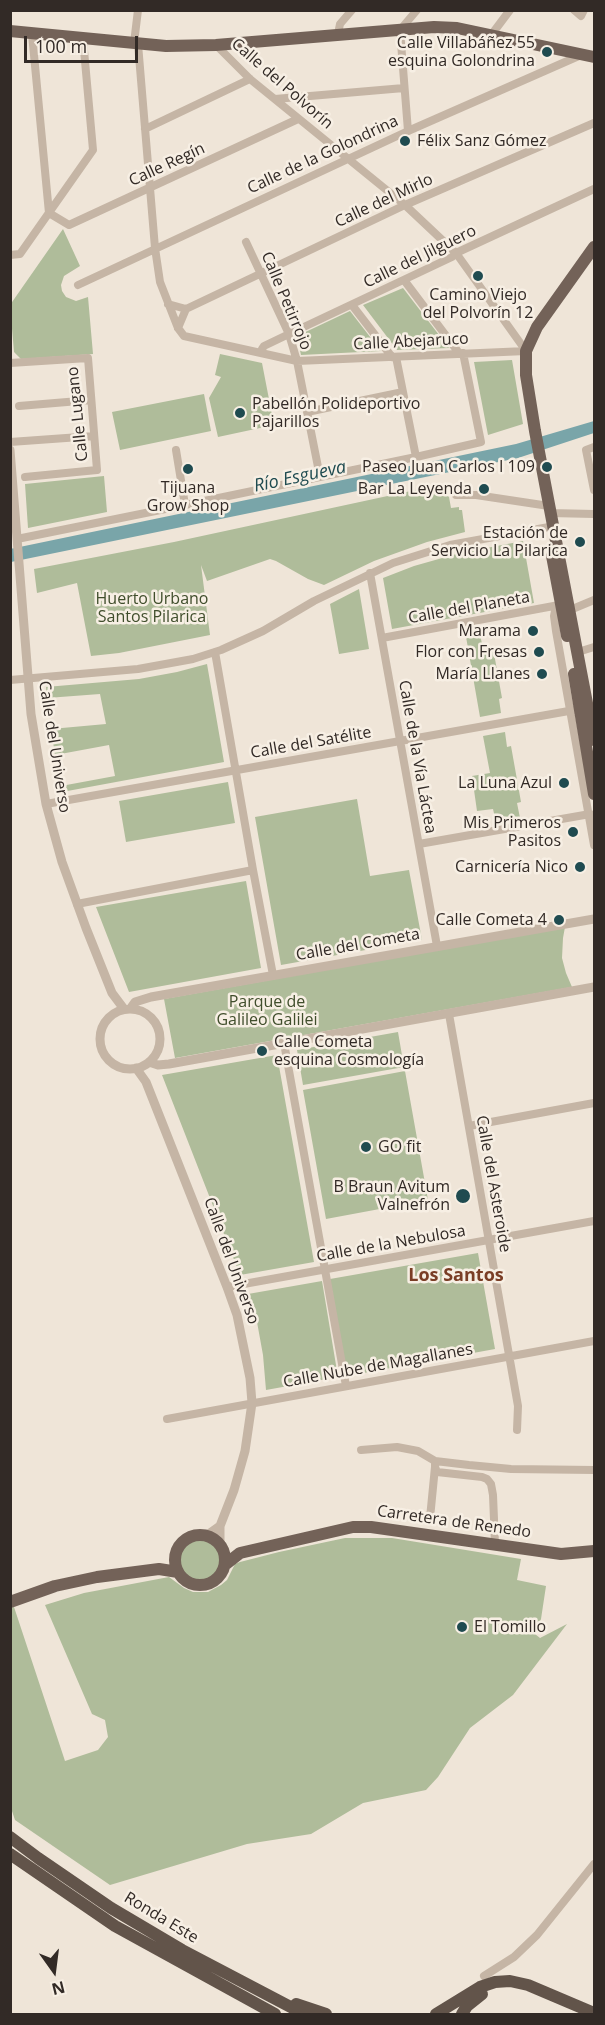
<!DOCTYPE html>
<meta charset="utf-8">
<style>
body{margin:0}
#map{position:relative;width:605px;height:2025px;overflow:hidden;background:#efe5d8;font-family:"Open Sans",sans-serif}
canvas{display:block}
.frame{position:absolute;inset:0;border:12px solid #322a26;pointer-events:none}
.north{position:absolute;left:24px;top:1941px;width:60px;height:60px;-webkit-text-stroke:4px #f7efe4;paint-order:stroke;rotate:166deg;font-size:16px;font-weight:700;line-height:24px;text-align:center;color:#322a26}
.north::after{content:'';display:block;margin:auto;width:21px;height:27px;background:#322a26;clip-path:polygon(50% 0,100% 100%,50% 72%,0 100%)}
.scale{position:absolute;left:24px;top:36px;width:114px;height:27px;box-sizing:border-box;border:3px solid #322a26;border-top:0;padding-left:8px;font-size:18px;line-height:21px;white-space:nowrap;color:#322a26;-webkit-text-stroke:4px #f7efe4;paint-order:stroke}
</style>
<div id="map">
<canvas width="605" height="2025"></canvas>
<div class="frame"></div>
<div class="north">N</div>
<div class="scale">100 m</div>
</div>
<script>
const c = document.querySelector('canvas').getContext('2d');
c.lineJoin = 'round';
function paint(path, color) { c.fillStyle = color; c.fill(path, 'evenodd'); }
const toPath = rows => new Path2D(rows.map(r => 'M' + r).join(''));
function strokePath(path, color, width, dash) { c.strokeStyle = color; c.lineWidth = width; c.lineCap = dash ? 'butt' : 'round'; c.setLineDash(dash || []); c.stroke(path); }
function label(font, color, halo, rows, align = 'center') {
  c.font = font + ' "Open Sans",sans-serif'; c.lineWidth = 5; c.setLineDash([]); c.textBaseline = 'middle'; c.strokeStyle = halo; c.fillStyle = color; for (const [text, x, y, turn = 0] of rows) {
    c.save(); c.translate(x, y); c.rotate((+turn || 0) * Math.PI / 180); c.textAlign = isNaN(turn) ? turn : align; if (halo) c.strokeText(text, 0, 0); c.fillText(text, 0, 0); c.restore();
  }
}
paint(toPath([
 [63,229,80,266,64,276,61,285,62,291,66,297,76,301,88,297,93,354,21,359,14,352,10,305],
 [403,288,449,348,397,350,363,305],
 [350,311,381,351,301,355,297,336],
 [220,354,262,363,274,425,218,437,209,398,221,377,215,375],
 [512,360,523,424,488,435,474,362],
 [204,394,211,431,120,450,112,412],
 [104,476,107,512,28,528,25,484],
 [434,486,449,497,451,508,459,507,459,510,462,510,465,532,427,542,374,561,324,585,308,579,276,561,270,559,207,581,201,565,210,635,119,653,91,656,77,583,37,593,34,569,174,542],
 [523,541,534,603,392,629,383,578,414,566,460,553],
 [359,589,369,649,339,654,330,604],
 [479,629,483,649,493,648,502,698,499,699,501,713,480,717,465,631],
 [207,664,224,762,62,792,61,786,115,776,109,745,55,755,51,729,106,724,100,694,47,698,46,687,139,679,177,672],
 [505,732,507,747,511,746,521,802,517,803,520,818,496,822,493,809,477,811,472,776,490,773,483,736],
 [228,782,235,823,126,842,119,801],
 [357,799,370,876,409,870,422,940,281,965,255,817],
 [246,881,261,968,129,992,96,907],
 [565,927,563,938,562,958,566,973,572,987,175,1058,164,999],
 [398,1032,404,1067,303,1085,297,1050],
 [277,1055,314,1262,240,1275,162,1075],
 [405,1071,428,1200,326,1219,303,1090],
 [478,1253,495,1349,347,1376,330,1279],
 [322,1281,338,1377,266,1390,263,1355,257,1322,248,1294],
 [345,1538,392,1538,521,1559,517,1580,546,1586,541,1619,535,1634,540,1638,567,1624,513,1695,470,1728,438,1777,426,1790,363,1803,311,1834,247,1844,110,1885,15,1820,11,1808,10,1608,14,1607,65,1761,98,1750,108,1737,105,1720,92,1714,45,1605,84,1593,169,1577,184,1588,193,1592,208,1592,221,1585,227,1580,235,1564,240,1562,279,1552],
 '180 1560a20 20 0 1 1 40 0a20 20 0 1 1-40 0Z'
]), '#afbc9a');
paint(toPath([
 [594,421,594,433,518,458,11,562,10,549,516,444]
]), '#79a5a9');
strokePath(toPath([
 [574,10,581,16,584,10],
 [32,34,49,213,69,225,298,119],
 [338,34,340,24,352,10],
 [492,34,510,10],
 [134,43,138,10],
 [138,44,155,248,160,282,178,328,184,336,297,361,526,351],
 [216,45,250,79,405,205,456,253,526,351],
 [275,99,404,88],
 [145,129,250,79],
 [408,131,400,30,417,10],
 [246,242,289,334,297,361,320,477],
 [10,255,20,254,93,150,83,39],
 [404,280,459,353],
 [78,285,408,131,581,55],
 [168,304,186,309,405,205,594,123],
 [352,305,392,357],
 [178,328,186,309],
 [262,353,262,349,264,346,289,334,452,257,456,253,594,189],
 [396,357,416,457],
 [10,363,88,358,97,470,25,477],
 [19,406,91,400],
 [307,412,403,392],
 [10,442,94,436],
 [594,447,586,450,594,490],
 [176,450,185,505,416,457,481,442,463,353],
 [456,495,476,495,549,506],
 [550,513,594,514],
 [17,539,185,505],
 [370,573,437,946],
 [561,605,555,611,554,616,556,631,594,845],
 [570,610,594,600],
 [382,638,559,605],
 [215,652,253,870,273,975],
 [578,652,594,647],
 [10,680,138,669,193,659,221,650,263,631,314,601,393,563,450,545,549,527],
 [46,804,580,709],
 [419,844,590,814],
 [77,904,253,870],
 [449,1014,518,1406,517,1430],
 [284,1043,346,1386],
 [469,1126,594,1103],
 [227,1287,594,1221],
 [167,1419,594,1341],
 [361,1450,397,1447,418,1451,435,1461,469,1465,511,1469,594,1470],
 [435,1461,435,1467,437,1472,482,1477,487,1479,491,1484,493,1495,495,1544],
 [430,1518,435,1467],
 [484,1976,514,1957,537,1935,594,1864]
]), '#c5b5a5', 8);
strokePath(toPath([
 [10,450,31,714,46,804,62,862,86,928,112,993,124,1009],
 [130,1009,135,1002,151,997,594,919],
 '100 1039a30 30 0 1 1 60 0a30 30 0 1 1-60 0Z',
 [149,1062,158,1065,169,1064,594,987],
 [136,1068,146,1082,227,1287,237,1315,250,1378,252,1403,245,1451,234,1490,220,1526,220,1544],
 [206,1536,220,1526]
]), '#c5b5a5', 9);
strokePath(toPath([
 [10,31,166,46,216,45,434,27,457,28,594,57],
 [594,247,537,327,526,351,526,375,535,431,594,740],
 [552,556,567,636],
 [574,674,594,794],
 '175 1560a25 25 0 1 1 50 0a25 25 0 1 1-50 0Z',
 [226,1564,240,1553,353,1527,371,1527,561,1554,594,1551],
 [10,1602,55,1586,97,1577,159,1569,178,1572]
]), '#736258', 12);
strokePath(toPath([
 [10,1837,38,1858,111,1908,182,1950,304,2014],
 [10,1854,115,1926,275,2014],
 [296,2004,326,2014],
 [436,2014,480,1987,495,1982,510,1981,528,1985,594,2013],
 [462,2014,467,2006,482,1994]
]), '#62544a', 12);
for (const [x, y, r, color] of [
 [547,52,6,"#1f4b50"],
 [405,141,6,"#1f4b50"],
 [478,276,6,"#1f4b50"],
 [240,413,6,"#1f4b50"],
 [547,467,6,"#1f4b50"],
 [188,469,6,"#1f4b50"],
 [484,489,6,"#1f4b50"],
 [580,542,6,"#1f4b50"],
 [533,631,6,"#1f4b50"],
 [539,652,6,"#1f4b50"],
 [542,674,6,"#1f4b50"],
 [564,783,6,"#1f4b50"],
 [573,832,6,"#1f4b50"],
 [580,867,6,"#1f4b50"],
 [559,920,6,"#1f4b50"],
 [262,1051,6,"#1f4b50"],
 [366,1147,6,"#1f4b50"],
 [463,1196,8,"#1f4b50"],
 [462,1627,6,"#1f4b50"]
]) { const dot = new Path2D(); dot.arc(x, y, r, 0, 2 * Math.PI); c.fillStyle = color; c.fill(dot); strokePath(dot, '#f7efe4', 2); }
label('16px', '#322a26', '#f7efe4', [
 ["Calle Villabáñez 55",535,43],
 ["esquina Golondrina",535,61],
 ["Félix Sanz Gómez",417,141,"left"],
 ["Camino Viejo",478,295,"center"],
 ["del Polvorín 12",478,313,"center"],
 ["Pabellón Polideportivo",252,404,"left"],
 ["Pajarillos",252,422,"left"],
 ["Paseo Juan Carlos I 109",535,467],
 ["Tijuana",188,488,"center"],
 ["Grow Shop",188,506,"center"],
 ["Bar La Leyenda",472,489],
 ["Estación de",568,533],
 ["Servicio La Pilarica",568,551],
 ["Marama",521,631],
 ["Flor con Fresas",527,652],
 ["María Llanes",530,674],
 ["La Luna Azul",552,783],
 ["Mis Primeros",561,823],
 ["Pasitos",561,841],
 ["Carnicería Nico",568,867],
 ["Calle Cometa 4",547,920],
 ["Calle Cometa",274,1042,"left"],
 ["esquina Cosmología",274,1060,"left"],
 ["GO fit",378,1147,"left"],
 ["B Braun Avitum",450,1187],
 ["Valnefrón",450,1205],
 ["El Tomillo",474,1627,"left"]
], 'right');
label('16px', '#322a26', '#f7efe4', [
 ["Calle del Polvorín",282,84,41],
 ["Calle de la Golondrina",323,155,-25],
 ["Calle Regín",167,165,-25],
 ["Calle del Mirlo",384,201,-25],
 ["Calle del Jilguero",420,257,-26],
 ["Calle Petirrojo",286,301,67],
 ["Calle Abejaruco",411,342,-3],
 ["Calle Lugano",78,414,-96],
 ["Calle del Planeta",469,608,-10],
 ["Calle del Satélite",311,743,-10],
 ["Calle del Universo",54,747,81],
 ["Calle de la Vía Láctea",417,757,80],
 ["Calle del Cometa",358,945,-10],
 ["Calle del Asteroide",493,1184,80],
 ["Calle de la Nebulosa",391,1244,-10],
 ["Calle del Universo",231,1261,70],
 ["Calle Nube de Magallanes",378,1366,-10],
 ["Carretera de Renedo",454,1522,8],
 ["Ronda Este",161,1918,31]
]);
label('16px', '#404e2c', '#f7efe4', [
 ["Huerto Urbano",152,599],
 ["Santos Pilarica",152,617],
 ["Parque de",267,1002],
 ["Galileo Galilei",267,1020]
]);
label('italic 18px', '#1f4b50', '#f7efe4', [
 ["Río Esgueva",300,477,-12]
]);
label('bold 18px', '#7a3d25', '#f7efe4', [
 ["Los Santos",456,1276]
]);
</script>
